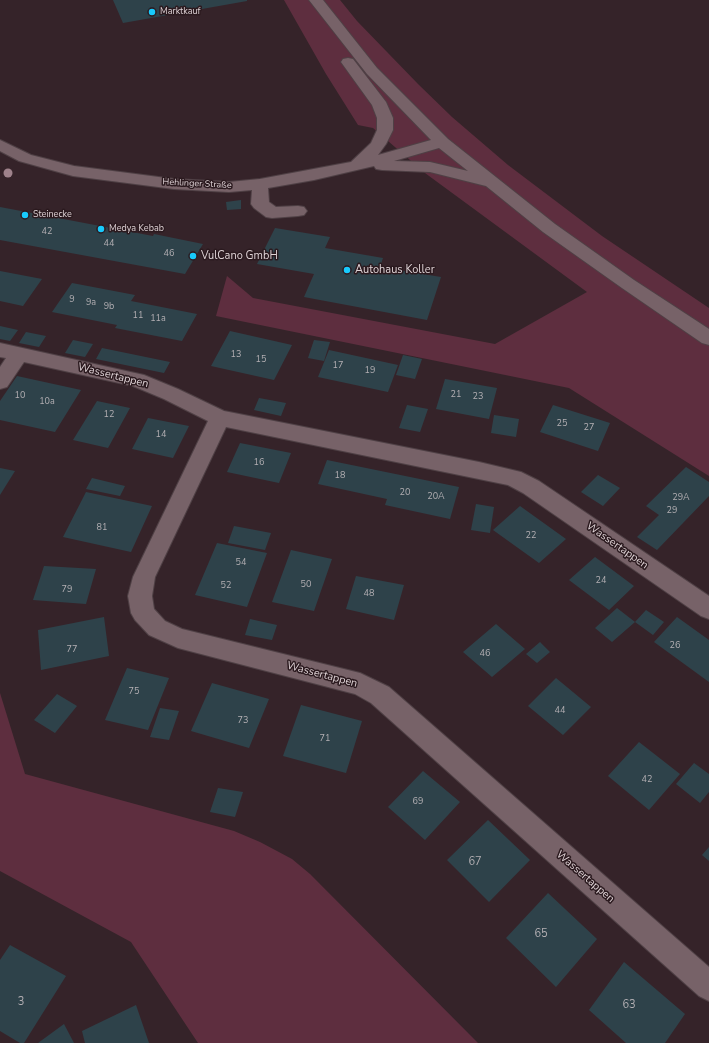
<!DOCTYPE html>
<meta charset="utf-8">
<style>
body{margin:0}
canvas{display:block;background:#352329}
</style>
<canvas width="709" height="1043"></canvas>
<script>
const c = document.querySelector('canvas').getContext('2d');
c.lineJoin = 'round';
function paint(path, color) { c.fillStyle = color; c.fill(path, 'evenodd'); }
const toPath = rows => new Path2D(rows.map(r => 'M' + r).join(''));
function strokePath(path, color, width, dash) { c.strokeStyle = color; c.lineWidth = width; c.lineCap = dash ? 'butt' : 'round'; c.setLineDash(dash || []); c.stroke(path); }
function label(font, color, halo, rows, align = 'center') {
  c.font = font + ' "Nunito Sans",sans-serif'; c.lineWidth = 3; c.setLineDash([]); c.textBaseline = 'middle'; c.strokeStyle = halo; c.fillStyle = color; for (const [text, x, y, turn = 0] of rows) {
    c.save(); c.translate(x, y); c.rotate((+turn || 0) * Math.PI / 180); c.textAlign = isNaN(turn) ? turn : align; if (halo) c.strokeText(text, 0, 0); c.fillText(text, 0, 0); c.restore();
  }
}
paint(toPath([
 [284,0,340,0,357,21,418,84,452,117,508,165,602,236,709,308,709,476,569,388,216,316,227,276,253,298,495,344,587,292,425,173,373,128,358,125,326,74],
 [0,693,25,774,234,831,260,842,292,859,310,874,478,1043,198,1043,131,942,0,871]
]), '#5e2e3f');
paint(toPath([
 [113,0,247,0,247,1,123,23],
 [241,200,241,209,227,210,226,202],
 [0,207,153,236,154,234,203,244,185,274,0,240],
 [275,228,330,237,325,248,383,258,380,267,441,277,427,320,304,297,314,274,257,264],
 [0,271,42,279,23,306,0,301],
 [72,283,135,295,131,301,197,314,182,341,115,328,117,325,52,312],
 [0,326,18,330,10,341,0,339],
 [230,331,292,345,274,380,211,366],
 [26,332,46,336,39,347,19,343],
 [73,340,93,344,85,357,65,353],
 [314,340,330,342,324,361,308,358],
 [102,348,170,362,164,373,96,359],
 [329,350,398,365,388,392,318,377],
 [403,355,422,359,415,379,396,375],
 [17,376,81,390,55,432,0,420,0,401],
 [445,379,497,388,489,419,436,409],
 [259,398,286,403,281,416,254,410],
 [97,401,130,408,108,448,73,440],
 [407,405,428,409,420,432,399,428],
 [553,405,610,423,598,451,540,432],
 [494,415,519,419,516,437,491,433],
 [148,418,189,426,173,458,132,449],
 [240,443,291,453,279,483,227,472],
 [327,460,459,487,450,519,385,505,387,499,318,484],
 [686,467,709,482,709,496,657,550,637,537,659,515,646,506],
 [0,468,15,471,0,495],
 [598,475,620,488,603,506,581,492],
 [92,478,125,486,120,496,86,489],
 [86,492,152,506,131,552,63,537],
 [476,504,494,507,490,533,471,530],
 [520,506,566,539,539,563,493,530],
 [234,526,271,533,265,550,228,543],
 [217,543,267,553,247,607,195,595],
 [291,550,332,559,314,611,272,602],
 [595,557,634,586,609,610,569,580],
 [44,566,96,569,86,604,33,600],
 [356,576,404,585,394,620,346,609],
 [617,608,635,622,646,610,664,622,653,635,635,622,612,642,595,628],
 [104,617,109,656,41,670,38,630],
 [677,617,709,640,709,682,654,642],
 [250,619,277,625,272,640,245,635],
 [496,624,525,649,492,677,463,652],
 [540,642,550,652,537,663,526,654],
 [127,668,169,678,148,730,105,720],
 [556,678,591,707,563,735,528,706],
 [212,683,269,699,249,748,191,731],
 [57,694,77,706,55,733,34,720],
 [301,705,362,721,346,773,283,756],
 [160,708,179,711,169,740,150,737],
 [639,742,680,774,649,810,608,776],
 [694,763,709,774,709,792,700,803,676,784],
 [423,771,460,802,425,840,388,807],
 [218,788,243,792,235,817,210,812],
 [488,820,530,860,489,902,447,860],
 [709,847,709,861,702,855],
 [548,893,597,939,556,987,506,938],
 [10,945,66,976,24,1043,20,1043,0,1031,0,960],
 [624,962,685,1014,665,1043,626,1043,589,1010],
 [136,1005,149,1043,85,1043,82,1031],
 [64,1024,74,1043,38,1043]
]), '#2e424a');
const minor = toPath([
 [309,0,323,0,377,68,448,139,555,224,634,280,709,329,709,345,702,343,622,288,543,232,486,186,430,172,382,170,376,169,374,166,314,180,268,188,269,202,276,207,298,206,304,207,307,211,304,215,298,216,272,218,266,217,254,208,251,204,252,190,229,192,174,189,73,176,19,161,0,151,0,140,31,155,74,166,174,179,229,182,260,179,351,162,371,143,377,130,377,118,372,105,341,62,343,59,348,58,353,59,386,102,393,118,393,130,386,144,378,155,431,140,367,74,309,0],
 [439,148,468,171,430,162,394,161,439,148],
 [0,343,144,375,178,389,224,411,479,462,521,472,539,481,709,596,709,619,701,616,523,493,508,485,226,427,155,577,152,596,154,609,165,621,182,629,360,673,389,687,709,967,709,1001,699,996,371,703,355,694,178,648,149,635,135,620,131,613,128,596,133,577,208,421,164,399,133,386,24,362,7,387,0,389,0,367,6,358,0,357,0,343]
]);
strokePath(minor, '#4f4045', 2);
paint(minor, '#776268');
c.fillStyle = '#9f828b';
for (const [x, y] of [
 [8,173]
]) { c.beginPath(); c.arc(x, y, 4.5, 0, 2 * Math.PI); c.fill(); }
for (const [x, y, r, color] of [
 [152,12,4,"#18cafc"],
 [25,215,4,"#18cafc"],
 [101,229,4,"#18cafc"],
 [193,256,4,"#18cafc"],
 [347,270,4,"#18cafc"]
]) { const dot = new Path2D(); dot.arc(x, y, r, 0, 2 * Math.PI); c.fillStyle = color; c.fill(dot); strokePath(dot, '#2b1a1f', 1.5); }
label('9px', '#dfd3d6', '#2b1a1f', [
 ["Marktkauf",160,12],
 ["Steinecke",33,215],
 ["Medya Kebab",109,229]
], 'left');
label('9px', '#dfd3d6', '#2b1a1f', [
 ["Hehlinger Straße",197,184,3]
]);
label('9px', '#b3afb3', null, [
 ["42",47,232],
 ["44",109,244],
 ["46",169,254],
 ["9",72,300],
 ["9a",91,303],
 ["9b",109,307],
 ["11",138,316],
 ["11a",158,319],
 ["13",236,355],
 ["15",261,360],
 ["17",338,366],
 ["19",370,371],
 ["21",456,395],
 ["10",20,396],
 ["23",478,397],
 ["10a",47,402],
 ["12",109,415],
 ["25",562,424],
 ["27",589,428],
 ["14",161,435],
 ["16",259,463],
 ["18",340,476],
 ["20",405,493],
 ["20A",436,497],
 ["29A",681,498],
 ["29",672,511],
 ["81",102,528],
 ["22",531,536],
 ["54",241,563],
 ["24",601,581],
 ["50",306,585],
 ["52",226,586],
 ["79",67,590],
 ["48",369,594],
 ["26",675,646],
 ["77",72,650],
 ["46",485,654],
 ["75",134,692],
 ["44",560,711],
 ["73",243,721],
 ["71",325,739],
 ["42",647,780],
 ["69",418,802]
]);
label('11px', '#dfd3d6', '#2b1a1f', [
 ["VulCano GmbH",201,256],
 ["Autohaus Koller",355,270]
], 'left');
label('11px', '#dfd3d6', '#2b1a1f', [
 ["Wassertappen",113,376,14],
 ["Wassertappen",617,546,35],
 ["Wassertappen",322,675,15],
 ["Wassertappen",585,877,41]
]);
label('11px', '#b3afb3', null, [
 ["67",475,862],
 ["65",541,934],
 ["3",21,1002],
 ["63",629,1005]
]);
</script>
